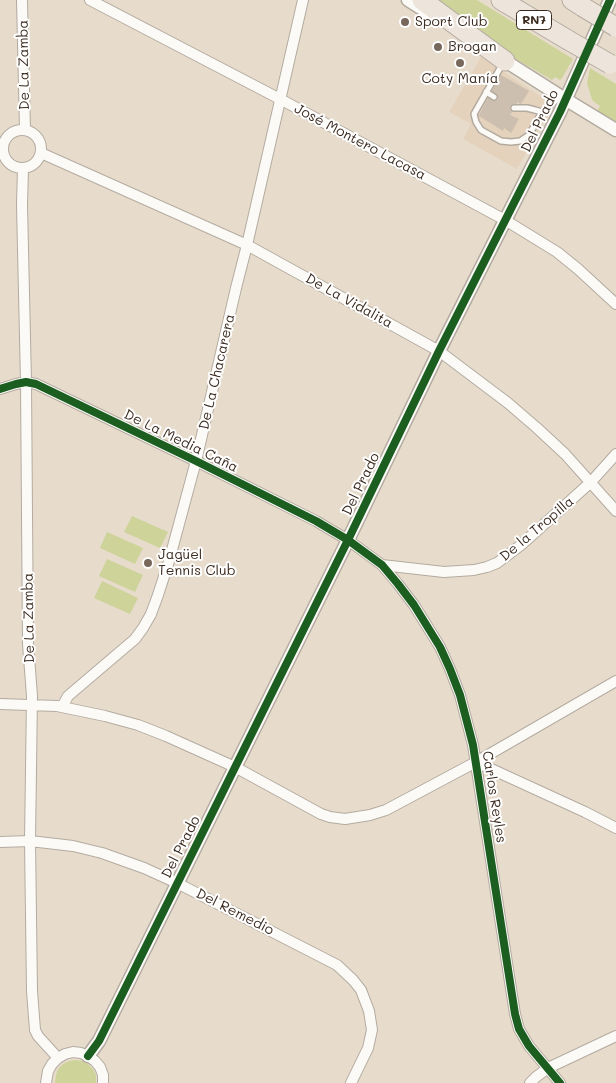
<!DOCTYPE html>
<meta charset="utf-8">
<style>
body{margin:0}
canvas{display:block;background:#e7dccc}
</style>
<canvas width="616" height="1083"></canvas>
<script>
const c = document.querySelector('canvas').getContext('2d');
c.lineJoin = 'round';
function paint(path, color) { c.fillStyle = color; c.fill(path, 'evenodd'); }
const toPath = rows => new Path2D(rows.map(r => 'M' + r).join(''));
function strokePath(path, color, width, dash) { c.strokeStyle = color; c.lineWidth = width; c.lineCap = dash ? 'butt' : 'round'; c.setLineDash(dash || []); c.stroke(path); }
function label(font, color, halo, rows, align = 'center') {
  c.font = font + ' Mali,sans-serif'; c.lineWidth = 4; c.setLineDash([]); c.textBaseline = 'middle'; c.strokeStyle = halo; c.fillStyle = color; for (const [text, x, y, turn = 0] of rows) {
    c.save(); c.translate(x, y); c.rotate((+turn || 0) * Math.PI / 180); c.textAlign = isNaN(turn) ? turn : align; if (halo) c.strokeText(text, 0, 0); c.fillText(text, 0, 0); c.restore();
  }
}
paint(toPath([
 [481,57,548,101,550,111,517,169,463,139,471,124,449,112]
]), '#e4d2bc');
paint(toPath([
 [429,0,477,0,573,59,562,78,560,80,555,77,552,80,511,56],
 [590,68,616,84,616,122,597,112,600,106,592,100,587,83],
 [132,516,168,532,160,548,124,532],
 [107,532,143,548,135,564,100,548],
 [107,559,143,575,135,592,99,576],
 [102,581,138,598,130,614,94,598],
 [75,1060,82,1061,88,1064,93,1069,96,1075,96,1083,55,1083,56,1075,58,1069,63,1064,69,1061]
]), '#cdd399');
paint(toPath([
 [501,75,529,91,521,104,517,102,517,104,512,104,510,106,510,110,512,112,510,115,519,119,511,133,504,128,503,131,479,116,479,115,488,98,493,101,498,99,498,95,492,91]
]), '#cdbfaf');
const service = toPath([
 [503,63,474,114,476,122,481,130,501,141,511,142,520,141,529,135,542,112,560,97],
 [486,92,494,97],
 [514,108,527,108,535,110,542,112]
]);
const minor = toPath([
 [22,0,25,130],
 [90,0,280,99,505,220,557,252,578,269,616,304],
 '3 149a19 19 0 1 1 38 0a19 19 0 1 1-38 0Z',
 [41,153,247,245,439,351,508,403,537,428,565,454,616,511],
 [23,169,22,205,26,382,28,644,32,696,30,841,32,991,35,1030,38,1036,58,1058],
 [0,389,16,384,26,382,36,384,196,461,316,521,348,540,382,565,398,584,414,605,440,647,450,669,460,695,473,745,515,1014,519,1029,529,1046,560,1083],
 [382,565,444,572,474,570,487,567,497,563,521,545,591,482,616,454],
 [0,704,57,706,105,716,138,725,166,736,235,767,321,814,330,817,345,819,370,815,386,810,476,762,616,681],
 [62,707,68,696,135,639,143,628,151,614,158,595,169,561,196,461,236,288,247,245,303,0],
 [476,762,585,812,616,828],
 [0,842,30,841,73,846,102,853,144,868,177,883,337,965,353,980,361,990,369,1011,372,1030,368,1048,351,1083],
 [46,1083,48,1071,52,1064,58,1058,65,1054,73,1052,81,1053,88,1056,95,1061,100,1067,103,1075,103,1083],
 [530,1083,536,1077,548,1068,616,1036]
]);
const tertiary = toPath([
 [408,0,427,12],
 [499,57,565,99,616,130],
 [88,1056,99,1041,348,540,439,351,560,112,610,0]
]);
const motorway = toPath([
 [422,0,505,61],
 [501,0,568,40],
 [572,0,583,7]
]);
strokePath(service, '#b4aba0', 8);
strokePath(minor, '#b4aba0', 12);
strokePath(tertiary, '#b4aba0', 15);
strokePath(motorway, '#b4aba0', 21);
strokePath(service, '#fbfaf7', 5);
strokePath(minor, '#fbfaf7', 10);
strokePath(tertiary, '#fbfaf7', 12);
strokePath(motorway, '#ede4dc', 19);
const motorwayBridge = toPath([
 [583,7,616,27],
 [568,40,610,64]
]);
strokePath(motorwayBridge, '#b4aba0', 21, []);
strokePath(motorwayBridge, '#ede4dc', 19);
strokePath(toPath([
 [0,389,16,384,26,382,36,384,196,461,316,521,348,540,382,565,398,584,414,605,440,647,450,669,460,695,473,745,515,1014,519,1029,529,1046,560,1083],
 [88,1056,99,1041,348,540,439,351,560,112,610,0]
]), '#1b5e20', 8);
for (const [x, y, r, color] of [
 [405,22,5,"#77685b"],
 [438,47,5,"#77685b"],
 [460,63,5,"#77685b"],
 [148,563,5,"#77685b"]
]) { const dot = new Path2D(); dot.arc(x, y, r, 0, 2 * Math.PI); c.fillStyle = color; c.fill(dot); strokePath(dot, '#fff', 2); }
for (const [x, y, w] of [
 [534,20,35]
]) { const box = new Path2D(); box.roundRect(x - w / 2, y - 9.5, w, 19, 4); c.fillStyle = '#fff'; c.fill(box); strokePath(box, '#3b2a1e', 1); }
label('bold 12px', '#3b2a1e', null, [
 ["RN7",534,20]
]);
label('14px', '#3b2a1e', '#fff', [
 ["Sport Club",415,22],
 ["Brogan",448,47],
 ["Coty Manía",460,79,"center"],
 ["Jagüel",158,555],
 ["Tennis Club",158,571]
], 'left');
label('14px', '#3b2a1e', '#fff', [
 ["De La Zamba",24,65,-91],
 ["Del Prado",540,121,-64],
 ["José Montero Lacasa",360,142,28],
 ["De La Vidalita",349,301,29],
 ["De La Chacarera",217,372,-77],
 ["De La Media Caña",181,441,26],
 ["Del Prado",361,484,-64],
 ["De la Tropilla",537,529,-40],
 ["De La Zamba",29,618,-91],
 ["Carlos Reyles",494,797,81],
 ["Del Prado",181,847,-63],
 ["Del Remedio",235,912,27]
]);
</script>
